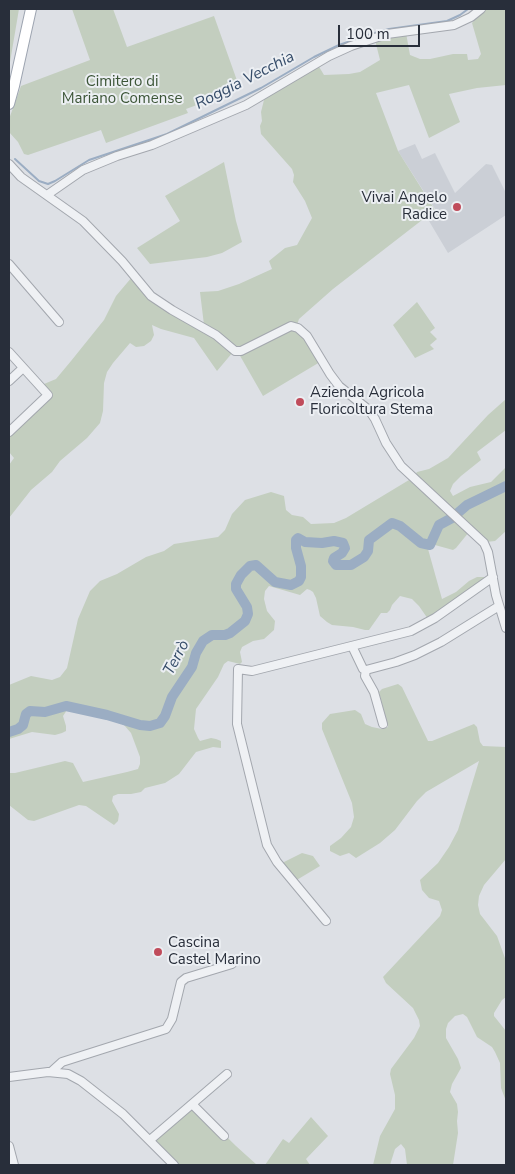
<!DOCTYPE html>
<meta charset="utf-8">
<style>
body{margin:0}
#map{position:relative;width:515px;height:1174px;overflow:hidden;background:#dde0e5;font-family:"Nunito Sans",sans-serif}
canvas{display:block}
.frame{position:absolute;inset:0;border:10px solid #282e3a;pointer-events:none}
.scale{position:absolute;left:338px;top:25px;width:82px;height:22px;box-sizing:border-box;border:2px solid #282e3a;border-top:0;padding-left:6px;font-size:15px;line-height:18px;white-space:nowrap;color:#282e3a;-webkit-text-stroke:4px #eceff3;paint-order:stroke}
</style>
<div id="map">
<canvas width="515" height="1174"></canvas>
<div class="frame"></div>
<div class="scale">100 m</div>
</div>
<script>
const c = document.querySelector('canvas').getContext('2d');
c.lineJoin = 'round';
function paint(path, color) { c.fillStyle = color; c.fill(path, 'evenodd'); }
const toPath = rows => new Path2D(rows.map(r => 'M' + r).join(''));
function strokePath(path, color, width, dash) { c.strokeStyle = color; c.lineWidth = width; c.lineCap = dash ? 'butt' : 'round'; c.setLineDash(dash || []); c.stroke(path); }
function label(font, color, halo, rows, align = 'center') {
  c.font = font + ' "Nunito Sans",sans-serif'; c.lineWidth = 4; c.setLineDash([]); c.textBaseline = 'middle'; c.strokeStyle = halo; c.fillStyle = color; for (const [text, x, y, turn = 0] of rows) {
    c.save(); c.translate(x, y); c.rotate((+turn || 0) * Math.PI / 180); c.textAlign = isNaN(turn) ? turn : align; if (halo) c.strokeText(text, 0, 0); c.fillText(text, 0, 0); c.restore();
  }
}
paint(toPath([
 [415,144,422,159,435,153,455,193,486,164,492,165,506,193,506,215,448,253,426,216,435,209,398,151]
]), '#cbcfd6');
paint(toPath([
 [9,9,19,9,9,68],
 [72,9,113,9,127,47,214,16,240,89,186,109,188,113,106,143,101,130,28,155,24,154,18,142,9,132,9,119,21,86,90,60],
 [483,9,506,9,506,85,477,88,449,94,460,122,429,138,409,85,376,93,398,151,435,210,333,289,299,319,297,325,241,348,237,348,204,325,200,292,218,291,239,284,272,269,269,261,285,248,297,245,312,218,305,201,293,182,294,175,292,169,261,134,260,126,262,121,261,112,264,100,268,95,318,65,324,75,349,74,360,72,380,60,375,40,406,33,410,55,420,59,430,59,453,54,467,54,468,60,478,59,481,54,472,23],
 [224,162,236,221,242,242,222,253,207,257,150,264,137,248,180,221,165,196],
 [132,277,142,290,214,338,233,352,217,371,194,338,161,329,152,325,154,335,151,341,144,346,136,347,130,343,113,363,107,372,104,383,103,411,100,423,87,438,60,461,52,472,31,490,9,518,9,465,14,458,9,452,9,436,51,394,44,384,56,379,71,361,104,320,116,296],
 [417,302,435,328,430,332,437,339,430,345,434,349,415,358,393,325],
 [291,330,297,330,303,336,320,362,263,396,239,354],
 [506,399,506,430,477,452,481,460,461,476,453,484,450,491,453,496,470,487,491,482,506,467,506,531,495,541,486,542,462,517,415,475,417,472,429,469,448,458,488,415],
 [409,480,446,510,469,532,456,548,453,550,435,545,428,549,442,599,456,592,469,581,477,577,486,577,487,581,428,619,419,606,412,599,400,596,392,605,390,610,387,613,381,613,369,630,365,630,353,627,332,625,327,622,320,616,316,598,313,592,310,590,307,589,300,595,269,586,265,591,264,599,267,611,275,621,274,630,264,639,253,641,242,647,240,652,242,662,240,664,228,661,224,664,218,677,196,709,194,729,198,738,200,741,211,738,216,739,221,741,221,748,213,747,196,752,179,774,165,783,145,788,141,792,131,794,118,794,113,796,112,801,119,814,118,821,114,825,86,806,79,805,34,821,28,820,9,805,9,773,15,773,65,761,73,763,83,782,127,772,138,769,140,764,140,757,131,733,124,725,115,720,67,710,63,716,66,726,66,731,62,733,55,735,32,732,9,739,9,685,31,676,52,680,60,677,67,668,78,619,90,591,100,581,117,574,146,557,164,551,174,544,218,537,225,530,232,514,245,500,271,492,284,496,286,510,292,515,303,517,311,524,334,523,346,518],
 [398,684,402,687,428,741,432,741,474,724,477,727,480,742,483,746,506,747,506,859,484,885,479,896,478,905,480,914,497,936,506,961,506,997,502,1000,494,1013,494,1016,506,1031,506,1101,501,1088,500,1063,495,1052,492,1047,477,1037,467,1017,463,1014,455,1016,448,1023,446,1029,446,1038,458,1059,461,1068,452,1084,450,1092,457,1104,458,1112,457,1121,458,1133,453,1165,407,1165,405,1149,401,1144,395,1149,390,1165,373,1165,380,1136,395,1109,395,1095,390,1074,391,1069,414,1038,420,1026,419,1020,413,1008,386,983,383,977,440,916,442,910,439,901,429,898,422,890,420,880,438,863,449,847,458,830,479,761,426,792,417,801,395,830,380,843,356,858,349,853,340,856,330,851,330,846,341,838,351,827,354,817,352,803,322,729,322,723,330,714,355,710,361,714,365,724,372,727,382,729,388,727,379,692,382,689],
 [302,853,313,856,320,866,295,881,280,864],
 [194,1105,236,1146,257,1165,178,1165,157,1143,156,1140],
 [311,1117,328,1136,306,1159,310,1165,265,1165,283,1139,289,1143]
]), '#c3cebf');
strokePath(toPath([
 [15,159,39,181,48,184,55,181,89,160,167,134,261,88,314,57,339,45,371,34,389,29,447,21,460,15,468,9]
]), '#9badc3', 2);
strokePath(toPath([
 [9,732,18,729,23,725,26,714,30,711,45,712,66,706,107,715,140,725,150,726,160,723,165,716,172,697,192,667,196,653,203,641,212,635,225,635,230,633,245,621,248,614,247,607,236,589,236,584,241,575,250,566,256,565,275,582,291,585,299,581,301,577,301,566,296,548,296,540,298,538,305,542,322,543,334,541,343,543,345,548,342,553,334,558,333,561,336,565,351,565,364,557,368,551,369,540,392,523,400,526,421,543,430,545,439,525,452,518,467,505,506,486]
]), '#9badc3', 10);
const minor = toPath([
 [9,164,21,177,83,221,122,261,151,296,172,310,216,335,235,351,241,351,291,326,298,328,307,336,330,374,339,386,369,410,375,419,386,443,401,466,484,543,488,552,496,595,506,628],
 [47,195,83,170,117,156,152,145,246,105,329,56,351,46,387,34,454,25,471,17,481,9],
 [9,264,59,322],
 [9,352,48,395,9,432],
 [9,381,23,368],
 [352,646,363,669,366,670,396,662,415,655,441,642,499,606],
 [366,670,365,676,374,692,383,724],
 [326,921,277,862,267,845,237,724,238,669,252,671,411,631,435,618,493,577],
 [51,1072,62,1062,166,1029,172,1019,181,982,186,978,232,964],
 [9,1077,48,1072,68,1074,81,1081,123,1114,174,1165],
 [192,1104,224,1136],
 [150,1140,227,1074],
 [9,1146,14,1165]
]);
const major = toPath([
 [9,104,14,86,31,9]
]);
strokePath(minor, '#a3a7ae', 10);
strokePath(major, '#9da4b0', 12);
strokePath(minor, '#eff1f4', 8);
strokePath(major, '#fff', 10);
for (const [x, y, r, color] of [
 [457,207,5,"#c04c5b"],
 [300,402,5,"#c04c5b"],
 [158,952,5,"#c04c5b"]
]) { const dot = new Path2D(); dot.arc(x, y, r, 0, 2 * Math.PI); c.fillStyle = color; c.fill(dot); strokePath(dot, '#eceff3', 2); }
label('15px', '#3c5537', '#eceff3', [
 ["Cimitero di",122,82],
 ["Mariano Comense",122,99]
]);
label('15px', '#282e3a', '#eceff3', [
 ["Vivai Angelo",447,198,"right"],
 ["Radice",447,215,"right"],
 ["Azienda Agricola",310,393],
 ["Floricoltura Stema",310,410],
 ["Cascina",168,943],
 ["Castel Marino",168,960]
], 'left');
label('italic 16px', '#364d6a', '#eceff3', [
 ["Roggia Vecchia",245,81,-27],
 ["Terrò",177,658,-62]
]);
</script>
